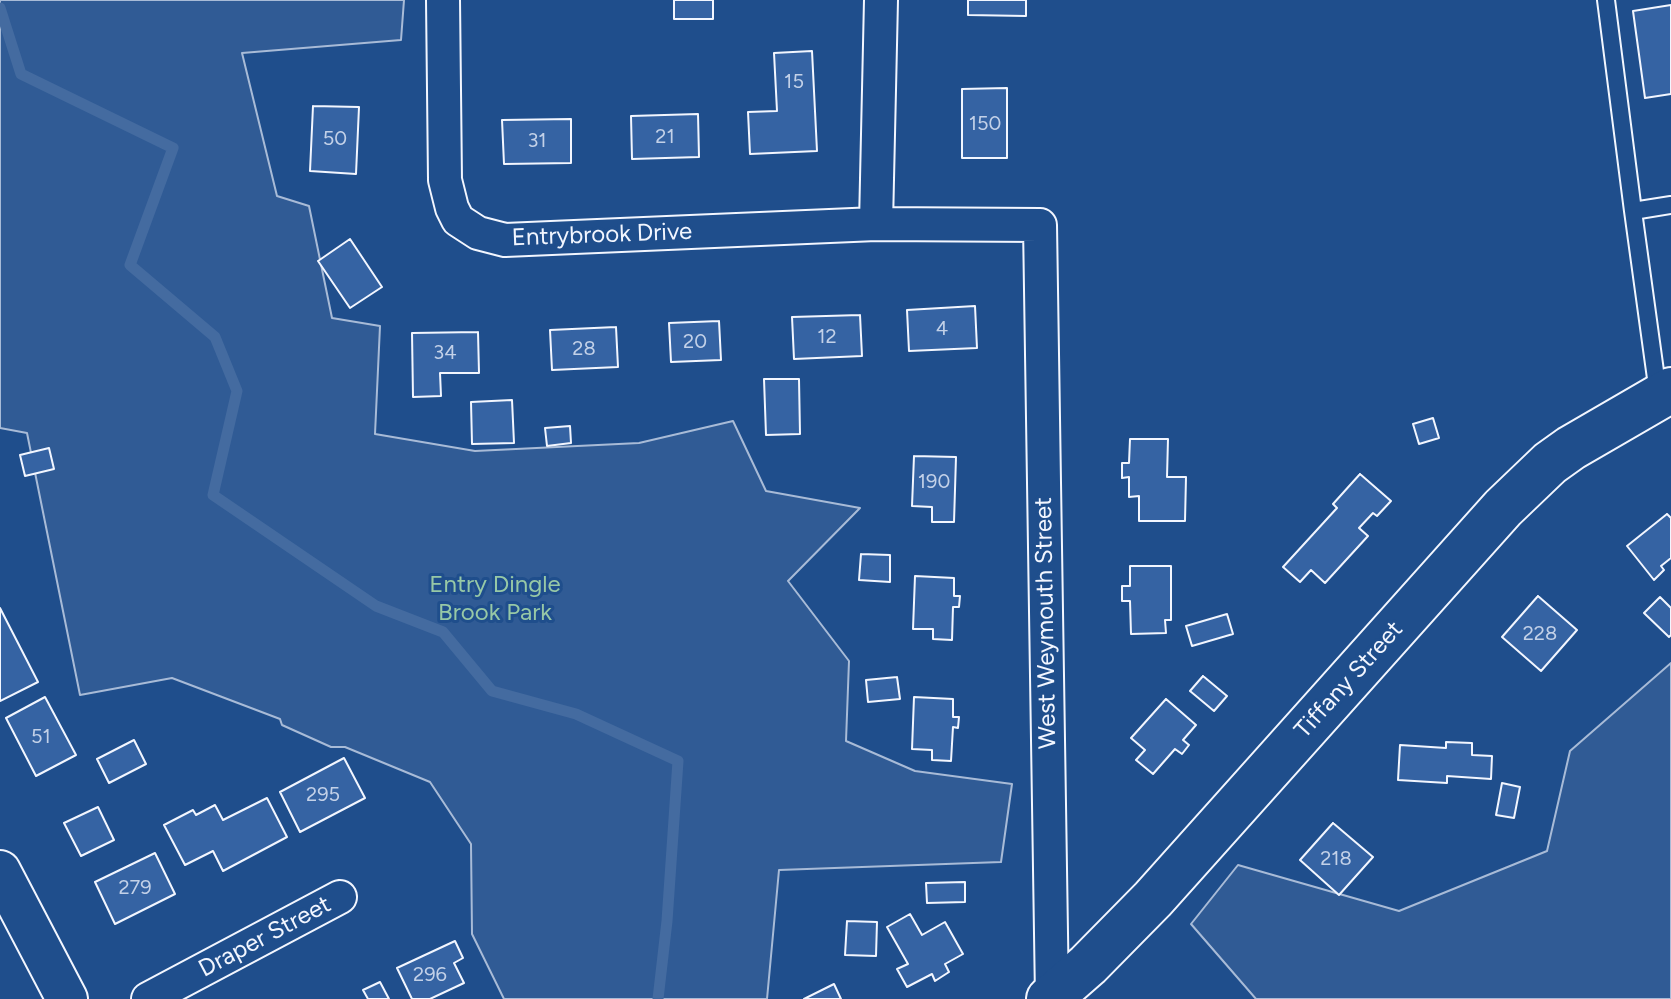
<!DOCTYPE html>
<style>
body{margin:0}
canvas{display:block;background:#1f4e8c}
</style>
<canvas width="1671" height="999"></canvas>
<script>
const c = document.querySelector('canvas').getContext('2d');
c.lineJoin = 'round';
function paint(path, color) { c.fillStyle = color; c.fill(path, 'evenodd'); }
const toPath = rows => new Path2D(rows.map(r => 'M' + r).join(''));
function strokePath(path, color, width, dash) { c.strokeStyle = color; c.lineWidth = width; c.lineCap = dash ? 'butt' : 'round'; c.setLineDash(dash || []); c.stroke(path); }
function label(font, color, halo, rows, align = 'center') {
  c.font = font + ' Figtree,sans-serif'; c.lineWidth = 6; c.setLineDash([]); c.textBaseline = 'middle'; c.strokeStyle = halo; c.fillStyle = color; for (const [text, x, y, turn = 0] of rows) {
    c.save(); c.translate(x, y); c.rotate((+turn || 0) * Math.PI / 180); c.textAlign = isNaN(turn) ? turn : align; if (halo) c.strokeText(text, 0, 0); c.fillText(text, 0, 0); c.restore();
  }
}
const built = toPath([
 [0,0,404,0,401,40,242,53,277,196,309,206,332,318,380,326,375,434,475,451,639,443,733,421,766,491,860,508,788,581,849,661,846,741,915,771,1012,784,1001,862,779,870,767,999,504,999,472,934,471,844,430,782,345,747,331,747,282,725,280,719,172,678,80,695,27,433,0,428,0,0],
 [1671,663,1671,999,1256,999,1191,924,1238,865,1399,911,1547,851,1570,751,1671,663]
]);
paint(built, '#305b95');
strokePath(built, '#a8bbd7', 2);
strokePath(toPath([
 [0,8,21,74,173,148,130,265,215,337,237,391,213,495,376,606,443,632,492,691,576,714,678,761,667,921,658,999]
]), '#446ba0', 11);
const building = toPath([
 [674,0,713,0,713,19,674,19,674,0],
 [968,0,1026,0,1026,16,968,15,968,0],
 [1671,5,1671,94,1645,98,1633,11,1671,5],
 [812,51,817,151,750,154,748,112,777,111,774,53,812,51],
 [1007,88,1007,158,962,158,962,89,1007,88],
 [313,106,359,107,356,174,310,171,313,106],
 [698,114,699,157,632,159,631,116,698,114],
 [571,119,571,163,504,164,502,120,571,119],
 [350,239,382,287,350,308,318,261,350,239],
 [975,306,977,348,909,351,907,310,975,306],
 [860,315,862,356,794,359,792,317,860,315],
 [719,321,721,360,671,362,669,323,719,321],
 [616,327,618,367,552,370,550,330,616,327],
 [478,332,479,373,440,373,441,396,413,397,412,333,478,332],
 [764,379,799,379,800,434,766,435,764,379],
 [512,400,514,443,472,444,471,402,512,400],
 [1433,418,1439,438,1419,444,1413,424,1433,418],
 [570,426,571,443,547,446,545,428,570,426],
 [1130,439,1168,439,1167,477,1186,477,1185,521,1139,521,1139,496,1129,497,1129,477,1122,478,1122,463,1129,463,1130,439],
 [49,448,54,469,25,476,20,455,49,448],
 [914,456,956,457,954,522,932,522,932,507,912,506,914,456],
 [1360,474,1391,501,1377,516,1373,513,1359,528,1368,536,1325,583,1311,570,1300,582,1283,567,1337,508,1333,504,1360,474],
 [1667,514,1671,518,1671,558,1661,566,1664,570,1654,580,1627,546,1667,514],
 [861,554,890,555,890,582,859,580,861,554],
 [1130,566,1171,566,1171,620,1165,620,1166,633,1131,634,1130,601,1122,601,1122,586,1130,586,1130,566],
 [915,576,954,578,954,596,960,596,959,607,953,607,952,640,933,639,933,629,913,629,915,576],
 [1538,596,1577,630,1541,671,1502,637,1538,596],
 [1660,597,1671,608,1671,635,1669,637,1644,613,1660,597],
 [0,608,38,682,0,701,0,608],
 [1227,614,1233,634,1192,646,1186,626,1227,614],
 [1203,676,1227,696,1214,711,1190,691,1203,676],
 [897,677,900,699,868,702,866,680,897,677],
 [45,697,76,755,36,776,6,718,45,697],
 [914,697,953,699,953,717,959,717,958,728,953,727,951,761,932,760,932,750,912,749,914,697],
 [1166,699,1196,725,1183,740,1189,745,1182,754,1175,749,1153,774,1136,760,1145,750,1131,738,1166,699],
 [134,740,146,764,109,783,97,759,134,740],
 [1446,742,1472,743,1472,755,1492,756,1491,779,1447,776,1447,783,1398,780,1400,745,1446,748,1446,742],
 [344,758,365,798,300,832,280,792,344,758],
 [1502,783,1520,787,1514,818,1496,815,1502,783],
 [267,798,287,837,223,871,213,851,185,865,164,825,193,810,196,815,215,805,223,820,267,798],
 [98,807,114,840,81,856,64,823,98,807],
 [1333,823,1373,857,1339,895,1300,860,1333,823],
 [155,853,175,894,115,924,95,882,155,853],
 [965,882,965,902,927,903,926,883,965,882],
 [910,914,922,935,945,922,963,954,945,964,949,972,935,981,932,974,907,987,897,969,908,964,887,927,910,914],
 [847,921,877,922,876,956,845,955,847,921],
 [455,941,463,958,454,963,464,983,430,999,412,999,397,968,455,941],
 [380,982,389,999,368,999,363,990,380,982],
 [834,984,841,999,804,999,834,984]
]);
paint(building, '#3563a3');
strokePath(building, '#f2f6ff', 2);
const service = toPath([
 [1606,0,1633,211],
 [1658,393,1633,211,1671,205]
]);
const minor = toPath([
 [443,0,445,180,452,208,458,220,478,233,505,240,876,224,1040,225,1052,997],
 [876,224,881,0],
 [148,999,340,897]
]);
const tertiary = toPath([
 [0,871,67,999]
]);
const secondary = toPath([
 [1049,999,1088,965,1153,899,1503,508,1550,463,1571,448,1671,390]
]);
strokePath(service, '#f2f6ff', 20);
strokePath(minor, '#f2f6ff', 36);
strokePath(tertiary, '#f2f6ff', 44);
strokePath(secondary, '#f2f6ff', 48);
strokePath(service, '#1f4e8c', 16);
strokePath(minor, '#1f4e8c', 32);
strokePath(tertiary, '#1f4e8c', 40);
strokePath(secondary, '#1f4e8c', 44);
label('20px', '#c3d1e8', null, [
 ["15",794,82],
 ["150",985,124],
 ["21",665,137],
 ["50",335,139],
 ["31",537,141],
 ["4",942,329],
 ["12",827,337],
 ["20",695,342],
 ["28",584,349],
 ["34",445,353],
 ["190",934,482],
 ["228",1540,634],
 ["51",41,737],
 ["295",323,795],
 ["218",1336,859],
 ["279",135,888],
 ["296",430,975]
]);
label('24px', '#f2f6ff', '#1f4e8c', [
 ["Entrybrook Drive",602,235,-2],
 ["West Weymouth Street",1046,623,-91],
 ["Tiffany Street",1349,680,-48],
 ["Draper Street",265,937,-28]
]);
label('24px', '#97c8a6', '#1f4e8c', [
 ["Entry Dingle",495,585],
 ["Brook Park",495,613]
]);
</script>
